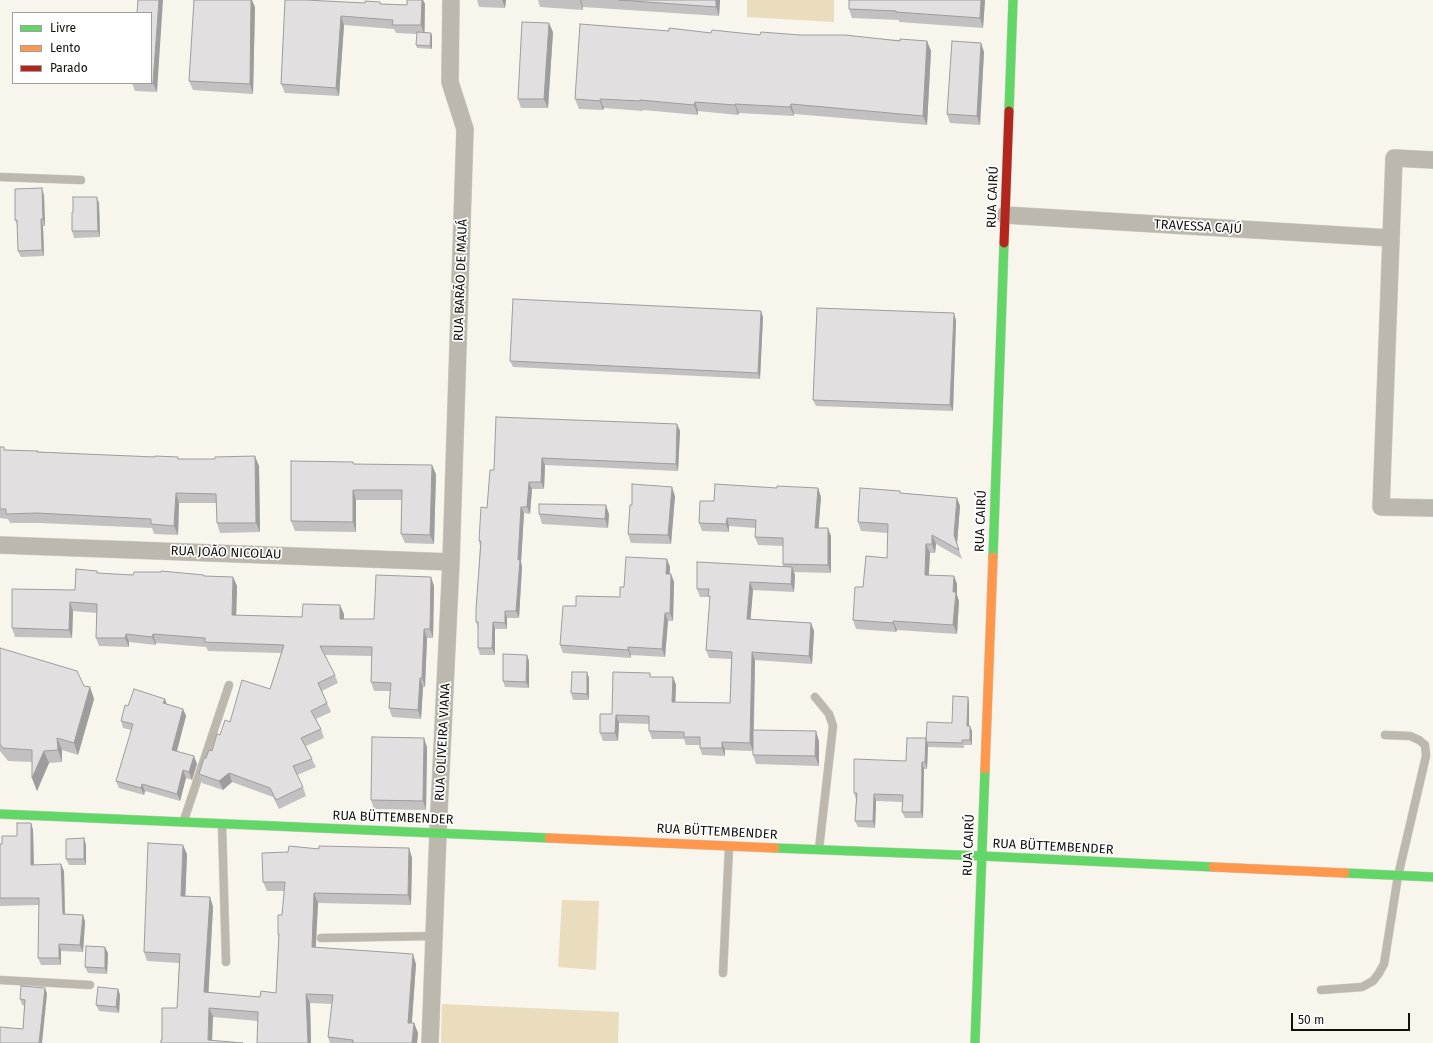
<!DOCTYPE html>
<meta charset="utf-8">
<style>
body{margin:0}
#map{position:relative;width:1433px;height:1043px;overflow:hidden;background:#f8f5ed;font-family:"Fira Sans",sans-serif}
canvas{display:block}
.legend{position:absolute;left:12px;top:12px;width:140px;height:72px;box-sizing:border-box;background:#fff;border:1px solid #a09f9d;margin:0;padding:5px 7px;list-style:none;font-size:12px;color:#12100b}
.legend li{display:flex;align-items:center;gap:8px;height:20px}
.legend b{width:20px;border:1px solid #a09f9d}
.scale{position:absolute;left:1291px;top:1013px;width:119px;height:18px;box-sizing:border-box;border:2px solid #12100b;border-top:0;padding-left:5px;font-size:12px;line-height:14px;white-space:nowrap;color:#12100b;-webkit-text-stroke:3px #fff;paint-order:stroke}
</style>
<div id="map">
<canvas width="1433" height="1043"></canvas>
<ul class="legend">
<li><b style="height:5px;background:#63d668"></b>Livre</li>
<li><b style="height:5px;background:#ff974d"></b>Lento</li>
<li><b style="height:5px;background:#b3261e"></b>Parado</li>
</ul>
<div class="scale">50 m</div>
</div>
<script>
const c = document.querySelector('canvas').getContext('2d');
c.lineJoin = 'round';
function paint(path, color) { c.fillStyle = color; c.fill(path, 'evenodd'); }
const toPath = rows => new Path2D(rows.map(r => 'M' + r).join(''));
function strokePath(path, color, width, dash) { c.strokeStyle = color; c.lineWidth = width; c.lineCap = dash ? 'butt' : 'round'; c.setLineDash(dash || []); c.stroke(path); }
function label(font, color, halo, rows, align = 'center') {
  c.font = font + ' "Fira Sans",sans-serif'; c.lineWidth = 3.5; c.setLineDash([]); c.textBaseline = 'middle'; c.strokeStyle = halo; c.fillStyle = color; for (const [text, x, y, turn = 0] of rows) {
    c.save(); c.translate(x, y); c.rotate((+turn || 0) * Math.PI / 180); c.textAlign = isNaN(turn) ? turn : align; if (halo) c.strokeText(text, 0, 0); c.fillText(text, 0, 0); c.restore();
  }
}
paint(toPath([
 [747,0,834,0,834,22,747,17],
 [562,900,599,901,596,970,558,967],
 [442,1004,619,1012,618,1043,441,1043]
]), '#e9ddbd');
const lane = toPath([
 [0,177,81,180],
 [815,697,829,714,833,726,819,849],
 [184,820,229,685],
 [222,825,226,962],
 [321,938,434,936],
 [723,973,729,847],
 [0,980,90,985],
 [1321,990,1362,987,1373,981,1379,973,1384,964,1398,876,1426,756,1425,745,1419,740,1410,736,1385,735]
]);
const street = toPath([
 [1433,160,1394,158,1381,507,1433,508],
 [1005,215,1390,238],
 [0,545,451,562],
 [430,1043,438,832,451,562,465,129,450,82,451,0]
]);
const fast = toPath([
 [1009,111,1013,0],
 [993,557,1004,243],
 [0,814,549,838],
 [775,848,982,856,1213,867],
 [1345,873,1433,877],
 [975,1043,985,769]
]);
const slow = toPath([
 [985,769,993,557],
 [549,838,775,848],
 [1213,867,1345,873]
]);
const jam = toPath([
 [1004,243,1009,111]
]);
strokePath(lane, '#d2d0ca', 9);
strokePath(street, '#d2d0ca', 18);
strokePath(fast, '#d2d0ca', 10);
strokePath(slow, '#d2d0ca', 10);
strokePath(jam, '#d2d0ca', 10);
strokePath(lane, '#bcb8ad', 8);
strokePath(street, '#bcb8ad', 17);
strokePath(fast, '#63d668', 9);
strokePath(slow, '#ff974d', 9);
strokePath(jam, '#b3261e', 9);
paint(toPath([
 [285,0,365,3,380,2,381,4,407,5,407,0,423,0,425,4,425,33,431,33,432,36,432,49,417,48,416,45,417,34,396,33,394,29,344,25,339,96,285,93,281,84],
 [477,0,506,0,505,8,479,7],
 [538,0,720,0,719,16,583,7,583,10,540,7],
 [985,0,983,28,899,22,899,20,852,18,849,9],
 [255,7,253,94,193,90,189,81],
 [151,13,157,92,135,91,132,83,151,83],
 [669,31,711,33,927,41,931,51,927,125,794,114,794,116,739,113,738,115,698,111,698,115,643,110,643,111,604,108,603,110,579,109,575,99],
 [553,32,548,108,521,108,518,99],
 [981,43,984,52,980,125,950,123,947,114],
 [44,195,45,226,43,226,44,256,21,257,18,251,17,224,15,220],
 [99,203,100,237,74,238,72,231,73,212],
 [763,317,760,379,513,367,510,361],
 [956,320,953,411,816,406,813,400],
 [677,424,680,431,678,471,545,465,544,489,532,489,530,514,524,513,521,562,522,567,519,618,507,618,507,629,495,629,495,655,480,655,478,648,478,627,476,622,480,546,479,541,487,508,494,470],
 [0,447,5,450,179,459,259,466,260,532,220,533,217,523,216,503,179,503,178,535,154,534,152,528,40,523,10,523,8,519,0,518],
 [354,464,436,474,434,544,405,543,401,534,402,500,356,500,356,532,295,531,291,521],
 [777,488,818,488,821,497,818,528,831,536,831,573,794,572,795,575,794,592,753,590,750,619,811,623,814,631,812,664,755,660,754,730,819,741,819,766,756,764,753,755,753,751,725,750,725,756,702,755,700,748,700,745,686,745,684,739,652,739,649,731,649,724,619,723,618,741,603,741,600,733,612,714,652,677,673,677,676,685,675,702,730,703,731,659,709,658,706,650,710,600,709,597,700,597,697,589,783,567,783,546,758,545,755,537,756,528,729,526,729,532,702,531,699,523,714,501],
 [900,491,901,493,957,498,960,506,957,544,962,559,936,544,935,553,930,553,929,575,954,576,957,584,957,595,959,601,957,634,897,630,896,632,856,629,853,620,863,587,887,558,888,533,861,531,858,522],
 [675,496,671,544,631,543,628,534,632,505],
 [539,514,609,514,608,528,542,524],
 [670,567,670,574,671,574,674,582,673,621,668,621,665,657,631,655,631,658,563,653,560,645,576,606,620,597,624,587],
 [97,571,98,573,133,575,233,577,237,586,236,615,302,617,344,614,344,619,374,619,431,577,434,586,433,638,427,638,425,687,423,687,421,719,392,717,389,708,390,691,374,691,371,682,372,656,325,655,335,675,338,683,322,691,327,703,331,712,316,719,321,729,324,738,306,746,312,759,316,767,297,775,303,787,306,796,279,809,273,797,232,782,223,790,202,783,199,774,206,758,212,751,220,735,230,722,270,689,281,653,208,651,206,647,156,643,156,645,129,642,129,647,99,646,96,638,97,613,73,611,72,638,15,637,12,628,75,590],
 [0,648,84,686,90,687,94,699,78,755,62,750,62,762,49,763,37,791,32,778,32,762,8,761,0,751],
 [527,655,529,661,529,688,505,687,503,681],
 [589,678,589,700,573,700,571,693],
 [165,699,167,704,183,709,186,716,177,751,197,764,192,780,186,778,180,801,145,791,144,795,119,788,116,781,131,730,123,728,121,721,128,706],
 [969,702,969,726,972,731,972,745,964,745,964,748,928,747,928,745,927,769,924,769,923,818,905,818,902,812,903,802,876,801,875,828,858,827,855,821,856,800,854,793,906,761,926,738,926,741,952,723],
 [427,747,426,810,374,809,371,800],
 [31,823,33,830,34,865,64,871,65,914,83,915,85,922,83,952,61,951,61,965,41,965,38,958,39,905,0,906,0,911,0,844,2,844,17,836],
 [86,845,86,865,69,865,66,859],
 [409,848,412,858,411,905,318,903,316,948,416,964,412,1023,414,1023,418,1033,417,1043,330,1043,328,1037,332,1004,310,1003,311,1043,257,1043,258,1021,213,1017,162,1040,177,1008,179,963,147,961,144,952,187,854,185,896,210,897,213,907,208,993,260,997,276,993,279,938,278,934,282,915,285,891,267,891,263,882,288,852,319,849],
 [108,953,107,974,88,973,85,967],
 [45,988,47,994,23,1029,24,1006,22,1005,20,999],
 [118,989,120,995,119,1013,99,1011,96,1005]
]), '#c2c0c0');
paint(toPath([
 [159,0,163,0,157,92,153,83],
 [251,0,252,0,255,7,253,94,250,84],
 [422,0,423,0,425,4,424,34,421,25],
 [502,0,506,0,505,8],
 [580,0,581,0,583,7,583,10],
 [716,0,720,0,719,16,716,7],
 [981,0,985,0,983,28,980,18],
 [341,16,344,25,339,96,336,88],
 [549,23,553,32,548,108,544,99],
 [431,33,432,36,432,49,430,46],
 [927,41,931,51,927,125,923,116],
 [981,43,984,52,980,125,977,116],
 [600,99,604,108,603,110,600,101],
 [695,102,698,111,698,115,694,105],
 [735,104,739,113,738,115,735,105],
 [791,104,794,114,794,116,790,107],
 [42,188,44,195,45,226,43,219],
 [97,197,99,203,100,237,98,231],
 [41,219,43,226,44,256,42,250],
 [761,311,763,317,760,379,758,373],
 [954,313,956,320,953,411,950,405],
 [677,424,680,431,678,471,676,464],
 [255,456,259,466,260,532,256,523],
 [542,458,545,465,544,489,541,482],
 [432,465,436,474,434,544,430,535],
 [529,482,532,489,530,514,527,507],
 [672,487,675,496,671,544,668,535],
 [818,488,821,497,818,536,815,528],
 [353,490,356,500,356,532,353,522],
 [176,493,179,503,178,535,174,526],
 [957,498,960,506,957,544,962,559,954,535],
 [606,505,609,514,608,528,605,519],
 [521,507,524,513,521,562,522,567,519,618,516,611,518,560],
 [727,518,729,526,729,532,726,524],
 [828,528,831,536,831,573,828,565],
 [932,535,936,544,935,553,932,544],
 [926,544,930,553,928,584,925,575],
 [667,559,670,567,669,582,666,574],
 [792,567,795,575,794,592,791,584],
 [671,574,674,582,673,621,670,613],
 [954,576,957,584,957,595,959,601,957,634,953,625,953,592],
 [233,577,237,586,236,624,232,615],
 [431,577,434,586,433,638,430,629],
 [750,582,753,590,750,627,747,619],
 [70,602,73,611,72,638,69,630],
 [340,605,344,614,343,627,340,619],
 [505,611,507,618,507,629,505,623],
 [665,613,668,621,665,657,662,649],
 [893,621,897,630,896,632,893,623],
 [493,622,495,629,495,655,492,648],
 [811,623,814,631,812,664,809,656],
 [424,629,427,638,425,687,422,678],
 [126,634,129,642,129,647,125,638],
 [153,634,156,643,156,645,152,637],
 [628,647,631,655,631,658,628,650],
 [752,652,755,660,753,751,750,743],
 [527,655,529,661,529,688,526,682],
 [587,672,589,678,589,700,587,694],
 [673,677,676,685,675,710,672,702],
 [420,678,423,687,421,719,418,710],
 [90,687,94,699,78,755,74,743],
 [968,697,969,702,969,731,967,726],
 [165,699,167,706,163,703],
 [183,709,186,716,175,758,172,750],
 [616,715,619,723,618,741,615,733],
 [970,726,972,731,972,745,970,740],
 [816,731,819,741,819,766,815,756],
 [57,738,62,750,62,762,58,750],
 [424,738,427,747,426,810,423,801],
 [926,738,928,745,927,769,925,762],
 [722,742,725,750,725,756,722,748],
 [44,751,49,763,37,791,32,778],
 [194,756,197,764,192,780,189,772],
 [922,762,924,769,923,818,921,812],
 [183,770,186,778,180,801,177,794],
 [229,773,232,782,223,790,219,781],
 [142,784,145,791,144,795,141,788],
 [874,794,876,801,875,828,873,821],
 [31,823,33,830,34,872,31,865],
 [84,838,86,845,86,865,84,859],
 [183,845,187,854,185,905,181,896],
 [409,848,412,858,411,905,408,895],
 [61,864,64,871,65,921,63,914],
 [314,893,318,903,315,957,312,947],
 [210,897,213,907,208,1002,204,992],
 [83,915,85,922,83,952,80,945],
 [59,944,61,951,61,965,59,958],
 [105,947,108,953,107,974,105,968],
 [413,954,416,964,411,1032,408,1023],
 [45,988,47,994,42,1043,39,1043],
 [118,989,120,995,119,1013,116,1007],
 [306,994,310,1003,311,1043,308,1043],
 [209,1008,213,1017,212,1043,208,1040],
 [414,1023,418,1033,417,1043,412,1043]
]), '#9e9c9c');
const building = toPath([
 [138,0,159,0,153,83,151,83,151,13,137,13,138,0],
 [194,0,251,0,250,84,189,81,194,0],
 [285,0,306,0,365,3,365,1,380,2,380,4,407,5,407,0,422,0,421,25,392,25,393,20,341,16,336,88,281,84,285,0],
 [619,0,716,0,716,7,619,0],
 [849,0,981,0,980,18,896,12,896,11,849,9,849,0],
 [522,22,549,23,544,99,518,99,522,22],
 [580,24,669,31,669,28,711,33,712,30,760,35,761,32,800,35,845,35,900,41,900,39,927,41,923,116,791,104,790,107,735,104,735,105,695,102,694,105,640,100,640,101,600,99,600,101,575,99,580,24],
 [417,32,431,33,430,46,416,45,417,32],
 [952,41,981,43,977,116,947,114,952,41],
 [42,188,43,219,41,219,42,250,18,251,17,220,15,220,15,189,42,188],
 [73,197,97,197,98,231,72,231,72,212,73,212,73,197],
 [513,299,761,311,758,373,510,361,513,299],
 [817,308,954,313,950,405,813,400,817,308],
 [496,417,677,424,676,464,542,458,541,482,529,482,527,507,521,507,518,560,520,560,516,611,505,611,505,623,493,622,492,648,478,648,478,622,476,622,476,609,481,541,479,541,481,507,487,508,490,470,494,470,496,417],
 [0,447,4,447,4,450,38,451,37,452,155,457,155,456,178,457,178,459,215,459,215,457,255,456,256,523,217,523,216,494,176,493,174,526,151,524,151,519,37,513,6,514,6,509,0,509,0,447],
 [291,461,353,462,353,464,432,465,430,535,401,534,402,490,353,490,353,522,291,521,291,461],
 [632,484,672,487,668,535,628,534,630,505,632,505,632,484],
 [715,484,777,488,777,486,818,488,815,528,828,528,828,565,783,564,783,538,755,537,756,520,727,518,726,524,699,523,700,501,714,501,715,484],
 [860,488,900,491,900,493,957,498,954,535,959,550,932,535,932,544,926,544,925,575,954,576,953,592,956,592,953,625,893,621,893,623,853,620,855,587,863,587,866,556,887,558,888,524,858,522,860,488],
 [539,504,606,505,605,519,539,514,539,504],
 [626,557,667,559,666,574,671,574,670,613,665,613,662,649,628,647,628,650,560,645,563,606,576,606,576,596,620,597,620,587,624,587,626,557],
 [697,562,792,567,791,584,750,582,747,619,811,623,809,656,752,652,750,743,722,742,722,748,700,748,700,737,684,737,684,732,649,731,649,716,616,715,615,733,600,733,600,714,612,714,613,672,650,673,650,677,673,677,672,702,730,703,732,652,706,650,710,596,708,596,709,589,697,589,697,562],
 [76,569,97,571,97,573,133,575,134,572,161,572,161,571,204,575,204,576,233,577,232,615,302,617,303,604,340,605,340,619,374,619,376,575,431,577,430,629,424,629,422,678,420,678,418,710,389,708,391,683,371,682,372,647,320,646,335,675,318,683,327,703,311,711,321,729,301,738,312,759,293,766,303,787,276,800,270,788,229,773,219,781,199,774,204,758,206,758,209,750,212,751,217,734,220,735,225,720,230,722,242,680,270,689,284,645,205,642,205,638,153,634,152,637,126,634,125,638,96,638,97,604,70,602,69,630,12,628,12,589,75,590,76,569],
 [0,648,77,671,84,686,90,687,74,743,57,738,58,750,44,751,32,778,32,750,3,748,0,744,0,648],
 [503,654,527,655,526,682,503,681,503,654],
 [572,672,587,672,587,694,571,693,572,672],
 [134,689,165,699,163,703,183,709,172,750,194,756,189,772,183,770,177,794,142,784,141,788,116,781,133,724,121,721,125,705,128,706,134,689],
 [953,696,968,697,967,726,970,726,970,740,962,740,962,743,926,742,927,722,952,723,953,696],
 [753,730,816,731,815,756,753,755,753,730],
 [372,737,424,738,423,801,371,800,372,737],
 [907,738,926,738,925,762,922,762,921,812,902,812,903,795,874,794,873,821,855,821,857,793,854,793,854,759,906,761,907,738],
 [17,823,31,823,31,865,61,864,63,914,83,915,80,945,59,944,59,958,38,958,39,898,0,898,0,844,2,844,2,836,17,836,17,823],
 [84,838,84,859,66,859,66,839,84,838],
 [148,843,183,845,181,896,210,897,204,992,260,997,261,991,276,993,279,934,278,934,278,915,282,915,285,882,263,882,262,853,288,852,289,846,319,849,319,846,409,848,408,895,314,893,312,947,413,954,408,1023,414,1023,412,1043,353,1043,353,1040,328,1037,333,995,306,994,308,1043,257,1043,258,1012,209,1008,208,1040,243,1043,161,1043,161,1040,162,1040,162,1008,177,1008,180,954,144,952,148,843],
 [86,946,105,947,105,968,85,967,86,946],
 [21,986,45,988,39,1043,0,1043,0,1027,23,1029,25,1000,20,999,21,986],
 [98,987,118,989,116,1007,96,1005,98,987]
]);
paint(building, '#e1dfdf');
strokePath(building, '#9e9c9c', 1);
label('13px', '#12100b', '#fff', [
 ["RUA CAIRÚ",993,197,-88],
 ["TRAVESSA CAJÚ",1198,227,3],
 ["RUA BARÃO DE MAUÁ",461,280,-88],
 ["RUA CAIRÚ",981,521,-88],
 ["RUA JOÃO NICOLAU",226,553,2],
 ["RUA OLIVEIRA VIANA",443,742,-87],
 ["RUA BÜTTEMBENDER",393,818,2],
 ["RUA BÜTTEMBENDER",717,832,3],
 ["RUA CAIRÚ",969,845,-88],
 ["RUA BÜTTEMBENDER",1053,847,3]
]);
</script>
